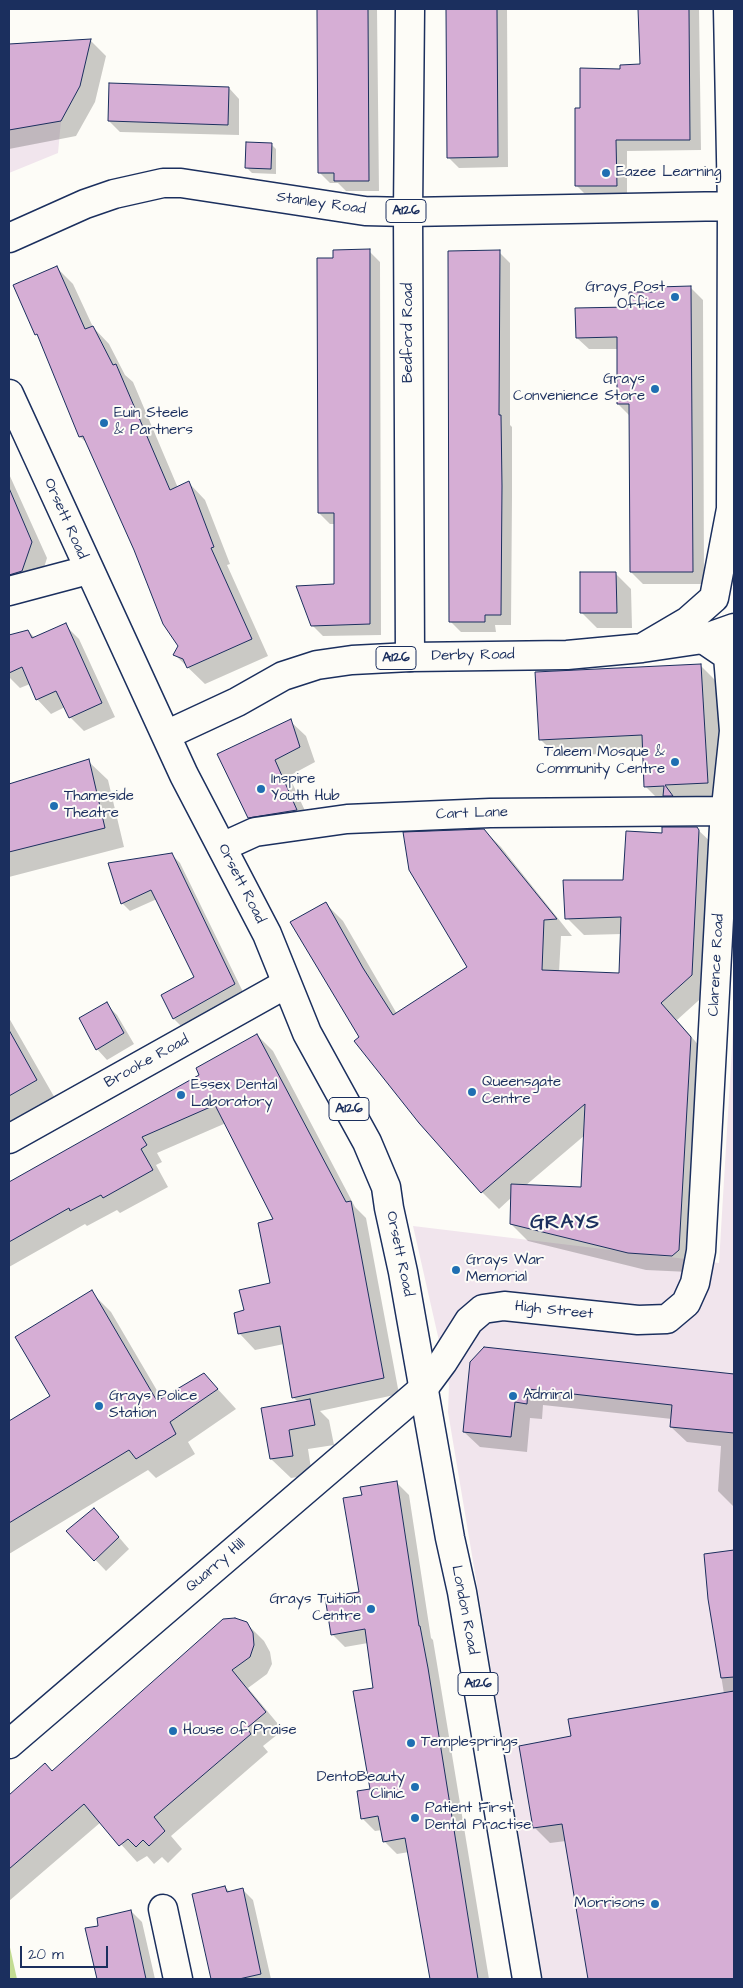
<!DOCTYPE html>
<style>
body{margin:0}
#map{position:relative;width:743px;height:1988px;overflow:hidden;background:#fdfcf7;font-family:"Architects Daughter",sans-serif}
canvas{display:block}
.frame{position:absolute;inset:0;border:10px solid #1b2f5e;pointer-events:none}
.scale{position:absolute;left:20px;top:1946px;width:88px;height:22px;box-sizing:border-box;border:2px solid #1b2f5e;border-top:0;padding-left:6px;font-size:15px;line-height:18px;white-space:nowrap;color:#1b2f5e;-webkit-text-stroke:4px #fdfcf7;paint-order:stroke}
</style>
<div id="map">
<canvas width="743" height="1988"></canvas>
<div class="frame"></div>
<div class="scale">20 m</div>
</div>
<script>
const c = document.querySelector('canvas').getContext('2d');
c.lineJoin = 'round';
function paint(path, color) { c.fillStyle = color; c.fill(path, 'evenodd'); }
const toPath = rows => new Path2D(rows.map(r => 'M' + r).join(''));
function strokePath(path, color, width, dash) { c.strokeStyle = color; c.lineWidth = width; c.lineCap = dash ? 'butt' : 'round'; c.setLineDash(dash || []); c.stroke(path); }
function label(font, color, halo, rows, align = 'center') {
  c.font = font + ' "Architects Daughter",sans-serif'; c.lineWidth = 4; c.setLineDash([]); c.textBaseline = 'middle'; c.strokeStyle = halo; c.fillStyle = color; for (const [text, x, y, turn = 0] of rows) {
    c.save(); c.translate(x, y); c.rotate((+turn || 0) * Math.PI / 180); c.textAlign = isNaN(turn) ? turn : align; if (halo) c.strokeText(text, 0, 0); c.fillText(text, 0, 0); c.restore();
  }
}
paint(toPath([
 [91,39,78,90,61,121,58,153,9,173,9,44],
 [734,1014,734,1979,543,1979,448,1412,449,1385,413,1226,719,1263]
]), '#f1e5ed');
paint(toPath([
 [9,1943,17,1979,9,1979]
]), '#c3dc93');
paint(toPath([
 [318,9,377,9,379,191,346,191,338,183,330,183,319,172],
 [447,9,507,9,508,167,459,168,449,158],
 [640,9,699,9,701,150,627,151,627,196,587,196,576,185,582,109,622,70,641,66],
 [91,41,106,56,95,102,76,136,9,149,9,45],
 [229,88,239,99,239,135,120,132,109,121],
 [271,144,276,149,276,174,252,173,247,168],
 [369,251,380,262,381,635,323,636,312,625,335,586,336,524,330,524,319,513,334,259],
 [499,252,510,263,510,425,512,427,512,498,511,625,495,625,496,632,461,632,450,621],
 [56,267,73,284,93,327,109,344,125,375,133,382,178,488,189,483,205,500,230,564,227,565,268,656,205,684,175,655,179,646,88,444,80,437,40,338,36,334],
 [691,288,703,300,704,584,643,584,631,572,630,416,618,404,619,349,589,349,577,338,658,294],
 [9,474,47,558,42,574,9,586],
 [616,574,631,589,632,628,597,628,581,612],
 [65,625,79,639,115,717,84,731,70,717,65,707,51,714,37,699,30,684,20,688,9,677,9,636,28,631,35,638],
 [701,666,717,682,724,799,662,803,645,786,644,752,557,756,540,739],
 [290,721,306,736,315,762,289,776,312,826,265,833,249,817],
 [88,761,108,780,124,847,9,877,9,785],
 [696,828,714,845,708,992,677,1020,707,1055,689,1272,646,1270,528,1241,511,1224,512,1197,499,1209,482,1192,361,1038,326,904,343,921,397,1014,469,967,484,830,501,847,572,936,561,936,559,972,620,975,622,934,584,935,567,918,625,881,663,835],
 [585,1135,582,1188,525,1186],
 [172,855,180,863,243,992,182,1027,174,1019,196,978,157,899,130,911,122,903],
 [106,1004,117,1015,134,1044,107,1060,97,1049],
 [9,1018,56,1100,9,1127],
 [257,1035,273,1051,355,1207,366,1218,399,1394,320,1411,329,1420,334,1445,308,1449,312,1475,291,1478,271,1459,298,1402,293,1397,284,1344,255,1350,240,1334,235,1314,246,1311,271,1284,275,1220,226,1123,157,1153,162,1162,156,1165,168,1187,120,1213,117,1210,87,1226,85,1224,9,1267,9,1185,201,1075],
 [734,1253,734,1276,733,1275],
 [91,1292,111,1312,162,1399,204,1374,236,1409,188,1442,195,1454,156,1478,148,1470,9,1554,9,1422,52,1396],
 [484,1348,734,1375,734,1507,718,1491,721,1446,687,1442,671,1427,672,1419,543,1405,542,1419,530,1418,527,1452,480,1447,464,1432],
 [396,1482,409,1495,431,1638,433,1640,440,1682,489,1979,430,1979,409,1852,397,1854,384,1841,382,1830,375,1831,363,1819,371,1790,374,1689,368,1643,345,1647,332,1634,360,1593,363,1496],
 [105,1521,129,1549,106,1571,68,1531],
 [734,1551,734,1979,589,1979,566,1841,550,1843,534,1827,572,1737,724,1694,709,1599,706,1555],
 [246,1623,264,1641,270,1652,272,1664,267,1674,248,1688,283,1730,263,1746,268,1752,171,1836,182,1849,168,1863,162,1857,154,1864,147,1856,137,1862,101,1822,9,1901,9,1796,45,1765,52,1773],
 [225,1887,230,1892,242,1889,253,1900,271,1979,212,1979,193,1895],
 [131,1911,142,1922,155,1979,98,1979,87,1929,99,1926]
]), '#0003');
const building = toPath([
 [317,9,368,9,369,181,334,181,334,173,318,173,317,9],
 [446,9,497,9,498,157,447,158,446,9],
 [638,9,689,9,690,140,616,140,617,186,575,186,575,108,580,108,580,68,620,69,620,65,640,64,638,9],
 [91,39,80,86,61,121,9,130,9,44,91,39],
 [109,83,229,87,228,125,108,121,109,83],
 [246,142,272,143,271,169,245,168,246,142],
 [370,249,370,624,311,626,296,586,334,584,334,513,318,513,317,258,333,258,333,250,370,249],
 [500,250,499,415,501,415,502,486,501,615,485,615,485,622,449,622,448,251,500,250],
 [57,266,85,329,93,326,113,365,116,364,170,490,189,481,214,547,211,548,252,639,187,668,183,659,173,655,178,646,163,624,134,550,83,436,79,437,37,334,35,335,13,285,57,266],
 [691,286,693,572,630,572,629,404,617,404,617,337,576,338,575,308,629,307,629,292,656,292,657,287,691,286],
 [9,488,32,542,22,571,9,575,9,488],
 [580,572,616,572,617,613,580,613,580,572],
 [66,623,102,703,69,718,56,691,36,700,22,667,9,673,9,635,28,630,32,638,66,623],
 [701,664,708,783,665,785,673,796,663,796,664,786,644,787,642,735,539,740,535,672,701,664],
 [291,719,300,747,275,760,297,810,248,818,217,754,291,719],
 [89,759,105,828,9,852,9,784,89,759],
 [662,827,697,827,699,830,692,975,661,1003,691,1037,679,1250,672,1256,628,1253,510,1224,511,1184,581,1187,585,1104,481,1193,419,1123,354,1041,359,1037,290,922,326,902,363,968,393,1015,467,967,409,870,403,832,484,829,557,919,544,920,542,970,619,973,621,917,565,919,563,880,623,880,626,831,662,833,662,827],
 [172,853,235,984,173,1019,161,995,194,977,151,890,121,904,108,863,172,853],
 [107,1002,124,1033,96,1050,79,1018,107,1002],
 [9,1030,37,1080,9,1096,9,1030],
 [257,1034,346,1202,351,1201,384,1378,292,1398,280,1326,238,1334,234,1313,244,1310,239,1290,270,1283,258,1223,273,1219,215,1105,142,1137,147,1145,141,1149,153,1170,103,1198,101,1195,70,1211,69,1208,9,1242,9,1182,199,1075,196,1068,257,1034],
 [92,1290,157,1401,204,1373,218,1389,170,1422,176,1434,136,1459,129,1450,9,1523,9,1421,50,1396,15,1337,92,1290],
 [484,1347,734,1374,734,1433,670,1427,672,1405,528,1389,527,1404,515,1402,511,1437,463,1432,470,1362,484,1347],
 [310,1399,315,1425,289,1430,293,1456,270,1459,261,1408,310,1399],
 [397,1481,419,1626,420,1626,428,1668,478,1979,430,1979,405,1838,383,1842,378,1816,361,1819,357,1791,370,1789,353,1691,373,1688,365,1629,331,1635,325,1597,359,1592,343,1498,362,1495,360,1487,397,1481],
 [94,1508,119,1537,94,1561,66,1531,94,1508],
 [734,1550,734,1677,721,1678,708,1599,704,1554,734,1550],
 [235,1618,247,1622,253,1633,254,1645,250,1657,232,1670,266,1712,247,1728,251,1734,154,1817,165,1831,149,1846,143,1840,136,1847,128,1839,119,1846,84,1804,9,1869,9,1795,45,1763,52,1771,223,1619,235,1618],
 [734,1691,734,1979,588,1979,562,1824,533,1828,519,1746,571,1736,568,1719,734,1691],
 [225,1886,227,1892,243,1888,261,1974,239,1979,211,1979,192,1894,225,1886],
 [131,1910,146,1979,97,1979,85,1928,98,1926,97,1918,131,1910]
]);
paint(building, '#d6aed5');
strokePath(building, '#1b2f5e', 1);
const minor = toPath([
 [9,591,88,570],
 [410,657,408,212,410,9],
 [222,847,255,832,347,819,490,813,726,811],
 [9,1139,286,984],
 [9,1744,423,1389,443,1362,469,1321,483,1309,504,1306,638,1320,667,1319,686,1303,695,1283,701,1251,724,826,734,731,728,656,703,639],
 [163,1909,178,1979]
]);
const major = toPath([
 [9,238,85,204,114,194,163,183,181,183,365,211,408,212,732,206],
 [9,394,184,775,267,934,307,1033,367,1142,386,1187,389,1208,403,1272,450,1538,462,1592,527,1979],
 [642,648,688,621,714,598,731,509,732,206,728,9],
 [166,735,237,702,283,676,317,665,352,660,410,657,567,655,642,648,703,639,734,628]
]);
strokePath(minor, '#1b2f5e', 31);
strokePath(major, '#1b2f5e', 31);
strokePath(minor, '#fdfcf7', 28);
strokePath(major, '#fdfcf7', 28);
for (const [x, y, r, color] of [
 [606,173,5,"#1f6fb2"],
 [675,297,5,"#1f6fb2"],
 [655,389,5,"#1f6fb2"],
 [104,423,5,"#1f6fb2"],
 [675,762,5,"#1f6fb2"],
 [261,789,5,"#1f6fb2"],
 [54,806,5,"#1f6fb2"],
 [472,1092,5,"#1f6fb2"],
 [181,1095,5,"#1f6fb2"],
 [456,1270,5,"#1f6fb2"],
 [513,1396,5,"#1f6fb2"],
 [99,1406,5,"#1f6fb2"],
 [371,1609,5,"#1f6fb2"],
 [173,1731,5,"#1f6fb2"],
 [411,1743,5,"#1f6fb2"],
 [415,1787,5,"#1f6fb2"],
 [415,1818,5,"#1f6fb2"],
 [655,1904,5,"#1f6fb2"]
]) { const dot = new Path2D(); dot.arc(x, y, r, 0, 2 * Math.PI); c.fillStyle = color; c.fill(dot); strokePath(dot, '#fdfcf7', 2); }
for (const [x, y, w] of [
 [406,211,40],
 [396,658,40],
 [349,1109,40],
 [478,1684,40]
]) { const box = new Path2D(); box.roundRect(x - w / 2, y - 11.5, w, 23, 4); c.fillStyle = '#fdfcf7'; c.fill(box); strokePath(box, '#1b2f5e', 1); }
label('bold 14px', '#1b2f5e', null, [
 ["A126",406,211],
 ["A126",396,658],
 ["A126",349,1109],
 ["A126",478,1684]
]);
label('15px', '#1b2f5e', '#fdfcf7', [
 ["Eazee Learning",616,173],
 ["Grays Post",665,288,"right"],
 ["Office",665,305,"right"],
 ["Grays",645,380,"right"],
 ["Convenience Store",645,397,"right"],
 ["Euin Steele",114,414],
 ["& Partners",114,431],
 ["Taleem Mosque &",665,753,"right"],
 ["Community Centre",665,770,"right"],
 ["Inspire",271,780],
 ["Youth Hub",271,797],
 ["Thameside",64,797],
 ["Theatre",64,814],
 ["Queensgate",482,1083],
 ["Centre",482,1100],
 ["Essex Dental",191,1086],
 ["Laboratory",191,1103],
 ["Grays War",466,1261],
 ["Memorial",466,1278],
 ["Admiral",523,1396],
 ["Grays Police",109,1397],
 ["Station",109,1414],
 ["Grays Tuition",361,1600,"right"],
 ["Centre",361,1617,"right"],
 ["House of Praise",183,1731],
 ["Templesprings",421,1743],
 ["DentoBeauty",405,1778,"right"],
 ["Clinic",405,1795,"right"],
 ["Patient First",425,1809],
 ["Dental Practise",425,1826],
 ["Morrisons",645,1904,"right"]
], 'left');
label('15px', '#1b2f5e', '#fdfcf7', [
 ["Stanley Road",321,204,8],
 ["Bedford Road",409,333,-90],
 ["Orsett Road",65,519,66],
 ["Derby Road",473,656,-1],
 ["Cart Lane",472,814,-2],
 ["Orsett Road",241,884,63],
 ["Clarence Road",717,965,-87],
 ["Brooke Road",147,1062,-29],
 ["Orsett Road",399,1254,78],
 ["High Street",554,1311,6],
 ["Quarry Hill",216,1566,-41],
 ["London Road",464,1610,79]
]);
c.letterSpacing = '1px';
label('bold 20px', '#1b2f5e', '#fdfcf7', [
 ["GRAYS",565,1224]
]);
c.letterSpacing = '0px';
</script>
